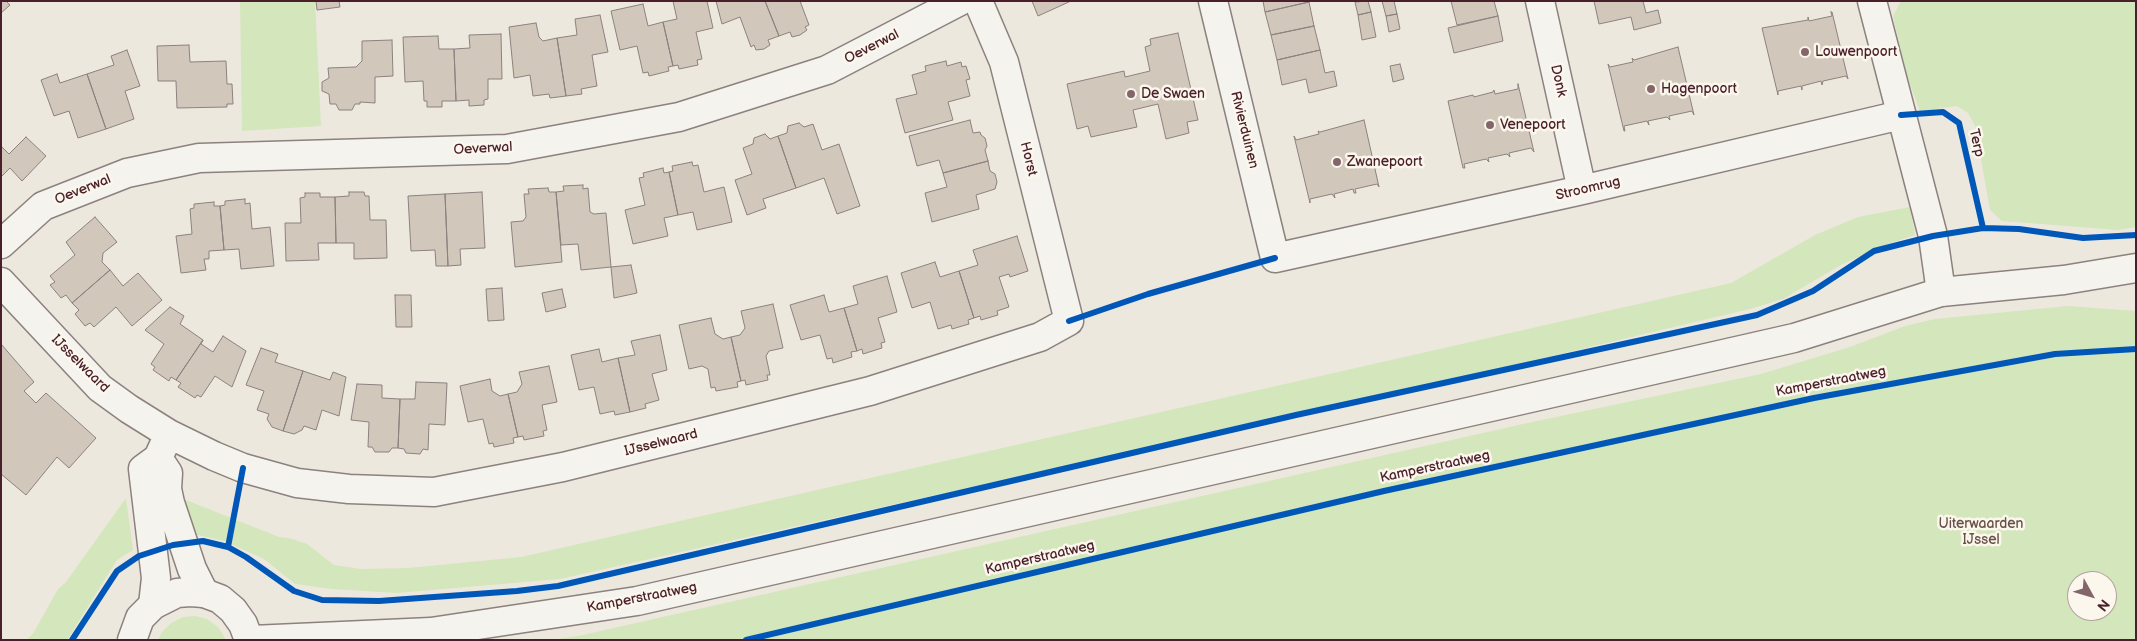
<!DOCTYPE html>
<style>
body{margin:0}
#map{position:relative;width:2137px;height:641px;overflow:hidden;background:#ede8de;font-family:"Balsamiq Sans",sans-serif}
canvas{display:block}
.frame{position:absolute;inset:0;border:2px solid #4a1f2b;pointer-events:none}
.north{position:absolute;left:2067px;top:571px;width:50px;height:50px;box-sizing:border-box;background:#fbf7ec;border:1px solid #b4a19f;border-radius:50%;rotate:129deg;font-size:14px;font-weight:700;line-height:20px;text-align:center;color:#4a1f2b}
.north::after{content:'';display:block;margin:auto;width:18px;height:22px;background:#83656a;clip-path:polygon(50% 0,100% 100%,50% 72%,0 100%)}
</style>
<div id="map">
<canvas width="2137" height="641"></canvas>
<div class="frame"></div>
<div class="north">N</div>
</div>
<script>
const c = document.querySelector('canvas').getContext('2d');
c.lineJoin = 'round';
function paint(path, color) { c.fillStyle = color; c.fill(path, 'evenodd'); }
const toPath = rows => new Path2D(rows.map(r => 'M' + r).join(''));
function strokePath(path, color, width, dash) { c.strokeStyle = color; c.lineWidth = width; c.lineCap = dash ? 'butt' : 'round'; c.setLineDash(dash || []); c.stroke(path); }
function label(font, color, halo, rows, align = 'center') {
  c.font = font + ' "Balsamiq Sans",sans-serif'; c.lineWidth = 5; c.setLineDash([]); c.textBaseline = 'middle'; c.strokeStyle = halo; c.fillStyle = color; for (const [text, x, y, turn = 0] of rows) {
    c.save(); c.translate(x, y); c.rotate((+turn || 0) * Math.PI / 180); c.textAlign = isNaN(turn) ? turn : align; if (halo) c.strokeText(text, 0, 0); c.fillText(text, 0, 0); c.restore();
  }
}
paint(toPath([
 [240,1,315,1,321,126,242,131],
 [1901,1,2136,1,2136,227,2118,230,2002,221,1990,210,1975,126,1968,113,1957,106,1920,111,1906,74,1893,16],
 [1910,207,1915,235,1888,244,1841,265,1783,299,1750,309,1451,380,560,579,397,593,332,589,295,584,264,559,224,541,198,535,193,536,181,498,279,537,289,538,307,544,334,565,360,569,408,568,521,557,1731,283,1815,235,1858,217],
 [2068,306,2136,311,2136,640,551,640,578,636,1532,422,1761,374,1850,347,1905,326,1935,319],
 [2077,581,2107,581,2107,611,2077,611],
 [126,498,133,550,117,560,67,640,27,640,34,632,58,589,66,582],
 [195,616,207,619,218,627,226,640,158,640,162,632,171,623,183,617]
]), '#d4e6bb');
const building = toPath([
 [1,1,6,1,10,5,1,13,1,1],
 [316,1,339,1,340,7,317,10,316,1],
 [673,1,707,1,713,28,696,32,702,59,697,60,698,65,679,69,678,65,673,66,663,22,677,19,673,1],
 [716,1,765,1,779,36,768,40,770,45,764,49,756,50,754,45,751,47,740,17,722,24,716,1],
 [765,1,800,1,809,25,805,27,807,30,800,35,792,37,790,32,779,36,765,1],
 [1032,1,1071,1,1038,16,1032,1],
 [1263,1,1309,1,1309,2,1265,12,1263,1],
 [1368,1,1371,12,1358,15,1355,2,1368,1],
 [1382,1,1394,1,1397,14,1386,16,1382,1],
 [1451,1,1494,1,1498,16,1457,25,1451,1],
 [1594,1,1643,1,1646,13,1658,10,1661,23,1634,30,1631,17,1599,24,1594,1],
 [1309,2,1314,26,1271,35,1265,12,1309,2],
 [643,4,648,26,663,22,673,66,668,67,669,71,649,76,648,72,643,73,637,46,620,50,611,11,643,4],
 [1371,12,1376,37,1362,40,1358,15,1371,12],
 [1831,12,1832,12,1848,79,1846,76,1823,81,1822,85,1821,81,1802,86,1802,90,1801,86,1778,91,1778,95,1762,28,1808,20,1808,17,1809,21,1832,16,1831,12],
 [1397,14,1400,29,1389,32,1386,16,1397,14],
 [600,15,608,52,592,55,597,86,581,89,582,94,566,96,557,38,577,35,575,19,600,15],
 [1498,16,1503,41,1454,53,1448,28,1498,16],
 [536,23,539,37,543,41,557,38,566,96,550,98,549,94,533,96,530,75,514,78,509,27,536,23],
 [1314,26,1320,50,1277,60,1271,35,1314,26],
 [1178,33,1198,120,1187,122,1189,133,1166,139,1158,104,1133,110,1137,127,1091,137,1088,126,1077,129,1067,84,1124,71,1125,77,1150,71,1145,47,1151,45,1150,39,1178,33],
 [501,34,502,79,488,79,488,99,484,100,484,105,469,106,469,100,456,101,454,49,470,48,469,35,501,34],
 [438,36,439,49,454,49,456,101,442,101,442,107,427,107,427,101,424,101,423,81,405,82,403,37,438,36],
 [392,40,393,76,375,77,375,103,360,102,360,104,355,104,352,110,339,110,336,104,330,104,329,94,322,91,322,82,329,78,328,68,356,67,362,61,362,41,392,40],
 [189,45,190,62,226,61,227,84,232,84,233,104,227,104,227,107,177,108,176,81,158,81,157,46,189,45],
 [1678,47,1694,115,1692,111,1669,116,1670,120,1667,117,1648,121,1649,125,1647,121,1624,126,1625,131,1624,131,1608,64,1610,67,1633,62,1632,58,1634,60,1678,47],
 [127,50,140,86,125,91,134,119,106,129,87,74,114,65,111,56,127,50],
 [1320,50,1325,73,1334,71,1337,86,1309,93,1306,79,1282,85,1277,60,1320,50],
 [946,61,947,66,961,62,962,67,966,66,970,79,966,80,970,96,948,102,953,120,905,133,896,99,917,94,912,75,926,71,925,66,946,61],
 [1400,64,1404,79,1393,82,1390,66,1400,64],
 [57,74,60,83,87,74,106,129,78,138,69,111,54,116,41,80,57,74],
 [1518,84,1534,152,1531,148,1509,153,1510,157,1507,154,1488,158,1489,162,1486,159,1464,164,1465,168,1463,168,1448,101,1473,95,1474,97,1493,92,1494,90,1495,94,1518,89,1518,84],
 [970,120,973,133,980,132,981,135,985,138,987,146,985,150,988,161,943,173,939,160,917,166,909,136,970,120],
 [1364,120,1379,187,1377,184,1355,189,1356,193,1354,193,1353,189,1334,194,1335,198,1332,194,1310,199,1310,203,1294,136,1296,140,1319,134,1318,131,1320,132,1364,120],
 [799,123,804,127,813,124,822,150,839,144,860,206,837,214,824,178,796,188,778,136,787,133,788,126,799,123],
 [765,134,770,139,778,136,796,188,763,199,766,208,747,215,735,180,752,174,743,148,753,144,754,138,765,134],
 [26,137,46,156,22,181,10,168,1,177,1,146,9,154,26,137],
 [988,161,990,171,995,174,997,182,995,189,976,195,979,209,932,222,925,193,947,187,943,173,988,161],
 [692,162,693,166,698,165,704,192,724,187,732,222,697,230,693,212,678,215,669,172,673,171,672,166,692,162],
 [663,168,664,173,669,172,678,215,664,218,668,236,633,244,625,210,645,205,639,178,644,177,643,173,663,168],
 [583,185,583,189,588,188,590,212,594,214,606,213,611,267,581,270,578,244,561,245,556,192,564,191,563,186,583,185],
 [548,188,549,192,556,192,562,262,515,267,511,222,523,221,526,217,524,194,529,194,528,189,548,188],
 [349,192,364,192,365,196,369,196,370,220,386,220,387,258,354,259,354,243,336,243,335,197,349,196,349,192],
 [482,192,485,248,460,249,461,265,448,266,445,194,482,192],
 [305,193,320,193,320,197,335,197,336,243,318,243,319,260,286,261,285,223,301,223,300,198,305,197,305,193],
 [445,194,448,266,436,266,435,250,411,251,408,196,445,194],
 [245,199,245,204,250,203,252,229,270,227,274,266,241,269,239,249,224,250,220,206,225,205,225,201,245,199],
 [214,202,214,206,220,206,224,250,209,251,209,259,204,259,206,270,181,273,176,236,192,234,190,209,194,208,194,204,214,202],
 [95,217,117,242,103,253,102,262,110,270,72,303,66,295,61,298,50,285,55,282,50,276,75,255,66,242,95,217],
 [1017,236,1028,271,1010,277,1009,274,999,277,1009,307,997,311,998,315,981,320,980,316,974,318,959,271,978,265,973,250,1017,236],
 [935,262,940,277,959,271,974,318,968,320,969,324,952,329,951,325,938,329,930,302,912,308,901,273,935,262],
 [631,265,637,293,614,298,611,267,631,265],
 [110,270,123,286,138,273,162,300,132,326,116,307,94,327,90,323,85,326,75,314,79,310,72,303,110,270],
 [887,276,897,312,878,318,885,342,881,343,882,348,863,354,862,349,857,351,844,308,858,304,853,286,887,276],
 [502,288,504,320,488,321,486,289,502,288],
 [562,289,566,307,546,312,542,293,562,289],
 [395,295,411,295,412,327,396,327,395,295],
 [824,295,829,312,844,308,857,351,851,352,852,357,833,363,832,358,827,359,820,335,801,340,790,305,824,295],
 [773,304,783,348,769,351,766,356,770,375,767,375,768,380,746,385,745,380,741,381,731,337,740,335,745,328,741,311,773,304],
 [170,307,184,316,180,324,203,340,176,380,171,377,169,381,153,370,155,367,151,364,164,344,145,330,170,307],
 [711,318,715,334,723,339,731,337,741,381,737,382,738,387,716,391,715,387,711,388,708,369,702,366,689,369,679,325,711,318],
 [660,335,667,370,652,374,659,400,645,404,646,408,630,412,618,358,635,355,631,341,660,335],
 [223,336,246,351,232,387,215,376,201,397,197,395,195,398,178,387,181,383,176,380,203,340,201,344,213,352,223,336],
 [1,344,34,382,24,391,36,403,46,393,96,438,69,468,57,457,26,495,1,474,1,344],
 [261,348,278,354,275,362,303,371,283,431,272,427,267,419,269,414,257,410,264,391,246,385,261,348],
 [599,349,602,362,618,358,630,412,615,415,614,411,600,414,594,387,579,390,571,355,599,349],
 [549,366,557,402,542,405,547,430,543,431,544,436,524,440,523,436,518,437,508,394,517,392,522,384,519,372,549,366],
 [303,371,330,380,333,372,346,377,339,416,322,410,316,430,304,426,302,430,294,434,283,431,303,371],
 [490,379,492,391,500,396,508,394,518,437,513,438,514,443,494,447,493,443,489,444,483,419,468,422,460,386,490,379],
 [416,382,447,383,445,425,429,424,428,450,423,449,420,454,406,453,404,449,398,448,400,399,415,399,416,382],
 [357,384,382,385,382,398,400,399,398,448,392,448,389,452,375,452,372,447,368,447,369,422,351,420,357,384]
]);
paint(building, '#d1c8bb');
strokePath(building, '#8c817f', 1);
const minor = toPath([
 [1213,1,1275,258,1582,190,1901,115],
 [1540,1,1582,190],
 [1872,1,1933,236,1941,292],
 [1,244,43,206,127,173,199,158,507,149,679,117,827,70,960,1],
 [1,282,100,388,129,409,169,434,214,456,243,468,297,483,349,489,434,492,563,467,870,391,1040,337,1069,321,1004,62,978,1],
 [158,458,168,473,167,489,170,503,192,569,204,593],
 [153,605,156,578,143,469,158,458,169,434]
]);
const secondary = toPath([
 [132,640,140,618,153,605,177,593,190,592,204,593,220,599,233,610,243,624,249,640],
 [252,640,431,632,637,601,1794,338,1941,292,2064,280,2136,268]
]);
strokePath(minor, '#8c817f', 31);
strokePath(secondary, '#8c817f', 31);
strokePath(minor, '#f5f3ee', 28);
strokePath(secondary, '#f5f3ee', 28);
strokePath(toPath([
 [1901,115,1943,112,1959,123,1983,228],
 [1069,321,1148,294,1275,258],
 [228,547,243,468],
 [72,640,117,571,139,556,173,545,203,541,228,547,246,557,294,591,322,600,379,601,517,591,558,586,1296,415,1757,315,1813,291,1874,251,1933,236,1983,228,2019,229,2083,238,2136,235],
 [746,640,1384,491,1814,398,2055,354,2136,349]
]), '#0057b8', 6);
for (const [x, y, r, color] of [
 [1805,52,5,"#83656a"],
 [1651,89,5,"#83656a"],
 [1131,94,5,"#83656a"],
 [1490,125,5,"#83656a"],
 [1337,162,5,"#83656a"]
]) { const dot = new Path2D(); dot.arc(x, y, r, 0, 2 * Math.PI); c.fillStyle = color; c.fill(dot); strokePath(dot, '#fbf7ec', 2); }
label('14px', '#4a1f2b', '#fbf7ec', [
 ["Oeverwal",872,47,-27],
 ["Donk",1558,81,77],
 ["Rivierduinen",1244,130,76],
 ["Terp",1976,143,77],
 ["Oeverwal",483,149,-3],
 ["Horst",1028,159,76],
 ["Stroomrug",1588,189,-13],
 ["Oeverwal",83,190,-22],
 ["IJsselwaard",80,364,45],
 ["Kamperstraatweg",1831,382,-11],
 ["IJsselwaard",661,443,-14],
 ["Kamperstraatweg",1435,467,-12],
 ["Kamperstraatweg",1040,558,-13],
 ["Kamperstraatweg",642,598,-11]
]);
label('14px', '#4a1f2b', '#fbf7ec', [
 ["Louwenpoort",1815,52],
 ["Hagenpoort",1661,89],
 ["De Swaen",1141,94],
 ["Venepoort",1500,125],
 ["Zwanepoort",1347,162]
], 'left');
label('14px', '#685048', '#fbf7ec', [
 ["Uiterwaarden",1981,524],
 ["IJssel",1981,540]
]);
</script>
